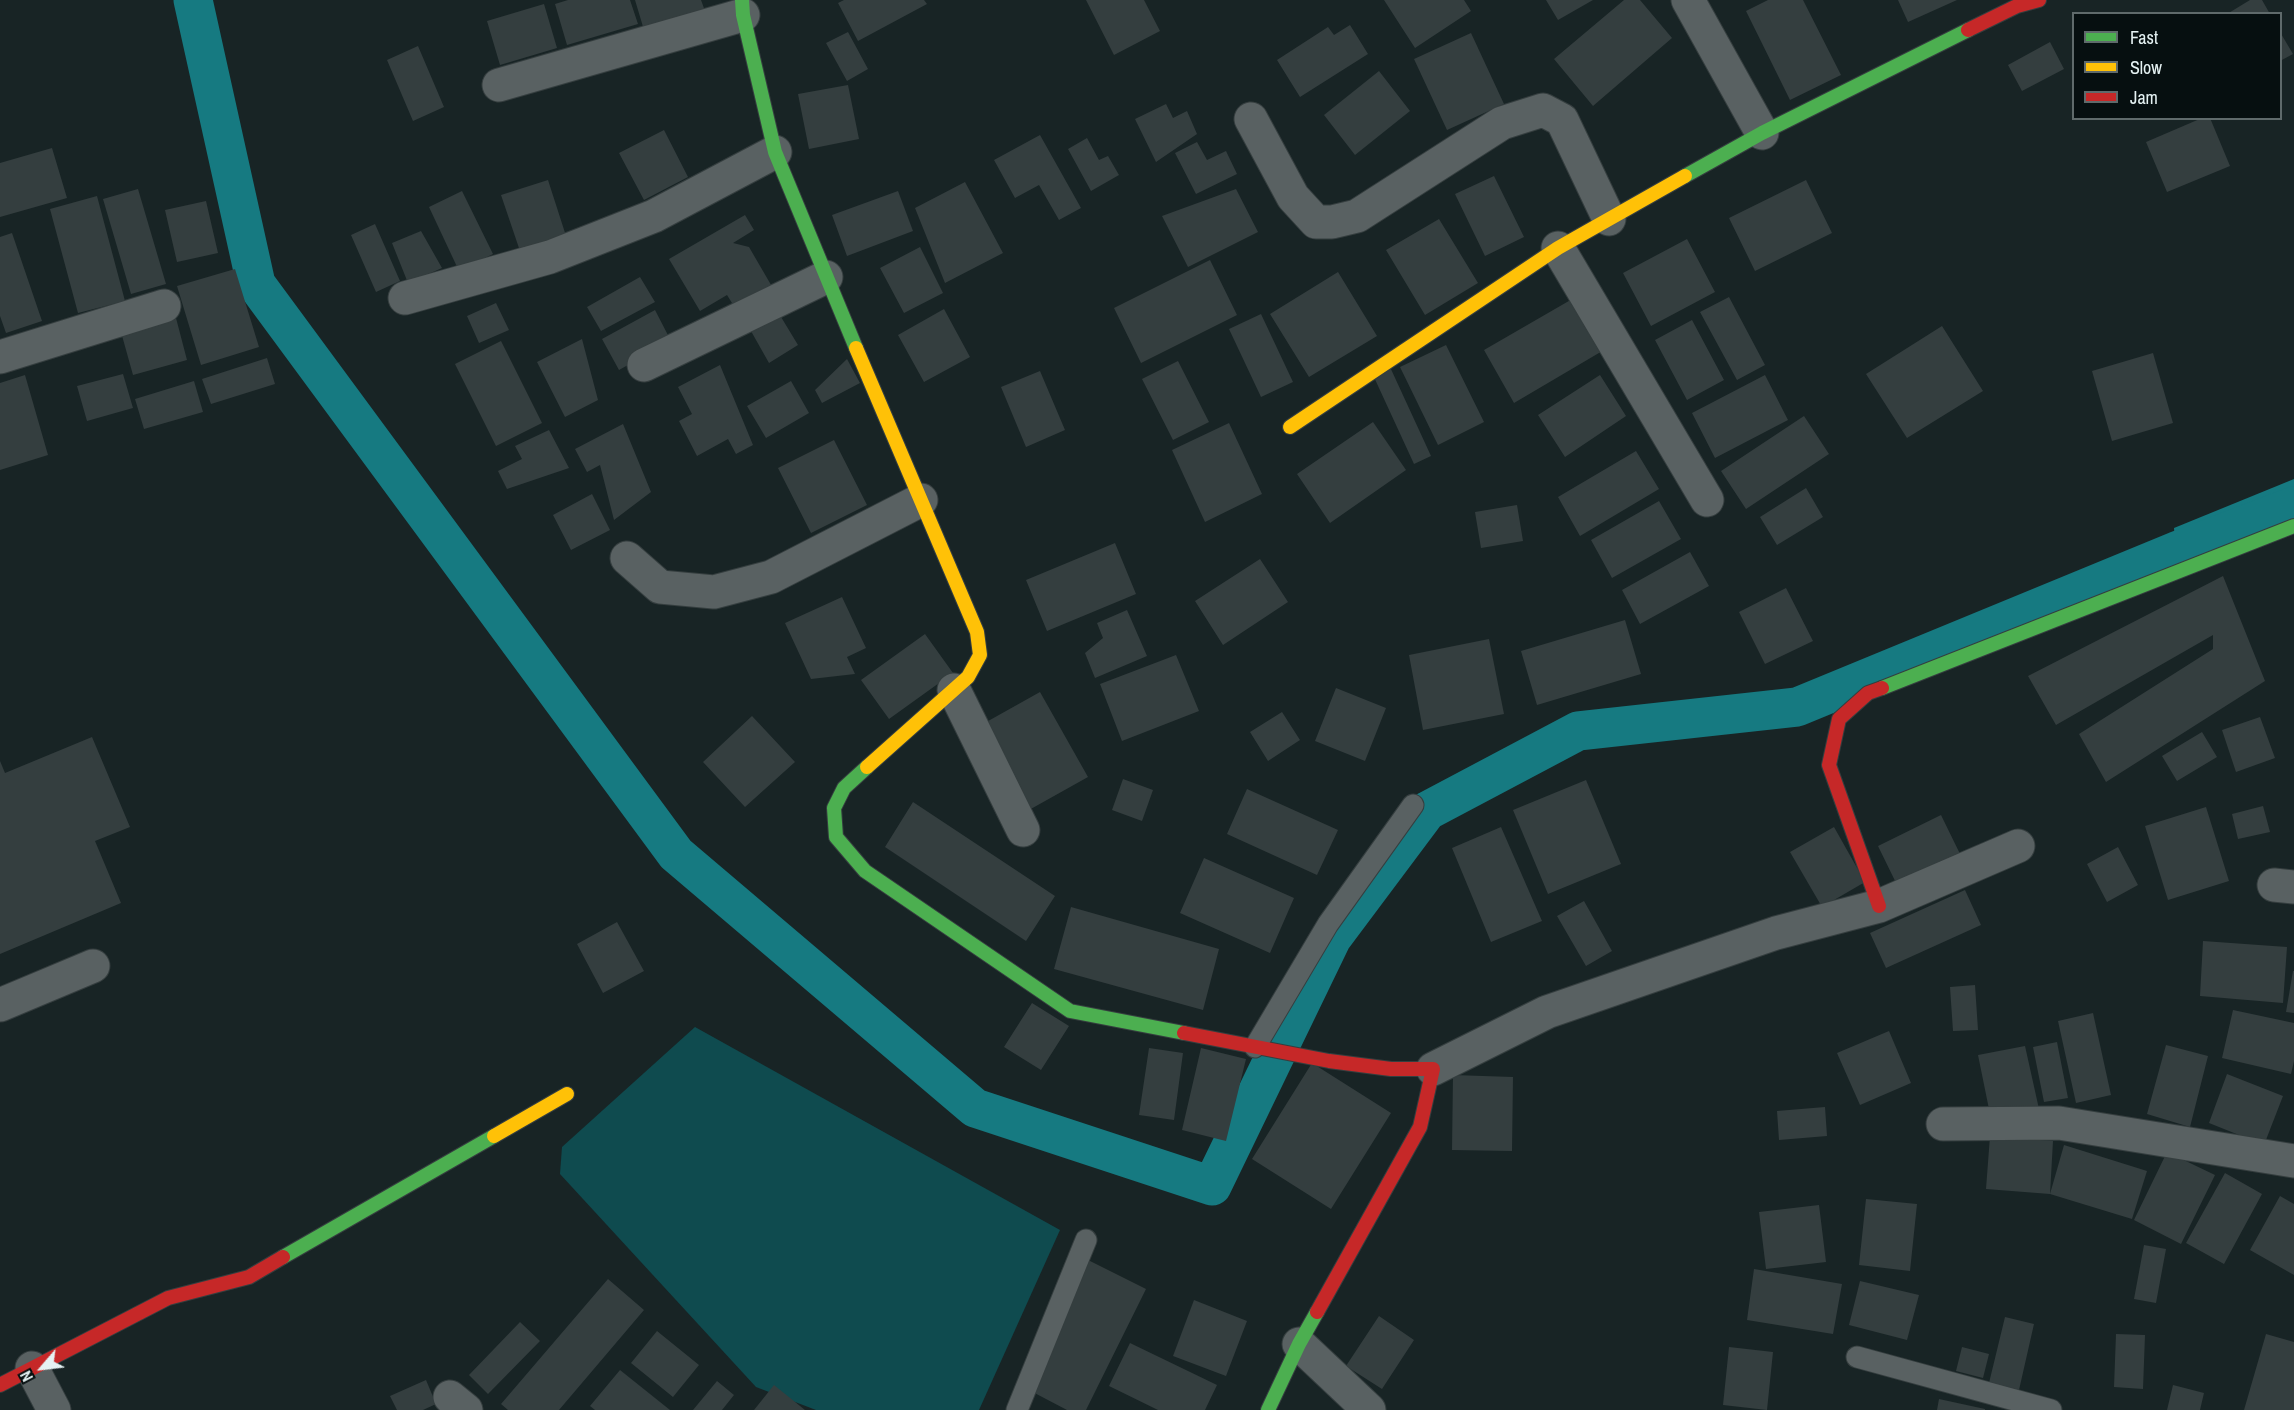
<!DOCTYPE html>
<style>
body{margin:0}
#map{position:relative;width:2294px;height:1410px;overflow:hidden;background:#182425;font-family:"Archivo Narrow",sans-serif}
canvas{display:block}
.legend{position:absolute;left:2072px;top:12px;width:210px;height:108px;box-sizing:border-box;background:#060f10;border:2px solid #5f6a6b;margin:0;padding:8px 10px;list-style:none;font-size:18px;color:#e5f2f3}
.legend li{display:flex;align-items:center;gap:12px;height:30px}
.legend b{width:30px;border:2px solid #5f6a6b}
.north{position:absolute;left:12px;top:1338px;width:60px;height:60px;-webkit-text-stroke:4px #060f10;paint-order:stroke;rotate:242deg;font-size:16px;font-weight:700;line-height:24px;text-align:center;color:#e5f2f3}
.north::after{content:'';display:block;margin:auto;width:21px;height:27px;background:#e5f2f3;clip-path:polygon(50% 0,100% 100%,50% 72%,0 100%)}
</style>
<div id="map">
<canvas width="2294" height="1410"></canvas>
<ul class="legend">
<li><b style="height:8px;background:#4caf50"></b>Fast</li>
<li><b style="height:8px;background:#ffc107"></b>Slow</li>
<li><b style="height:8px;background:#c62828"></b>Jam</li>
</ul>
<div class="north">N</div>
</div>
<script>
const c = document.querySelector('canvas').getContext('2d');
c.lineJoin = 'round';
function paint(path, color) { c.fillStyle = color; c.fill(path, 'evenodd'); }
const toPath = rows => new Path2D(rows.map(r => 'M' + r).join(''));
function strokePath(path, color, width, dash) { c.strokeStyle = color; c.lineWidth = width; c.lineCap = dash ? 'butt' : 'round'; c.setLineDash(dash || []); c.stroke(path); }
paint(toPath([
 [695,1027,1060,1230,979,1410,816,1410,756,1387,560,1174,562,1147]
]), '#0f4b4f');
paint(toPath([
 [2294,479,2294,519,2179,561,2176,551,2174,528]
]), '#167a81');
strokePath(toPath([
 [193,0,256,284,676,854,975,1108,1212,1186,1332,938,1427,811,1578,731,1797,707,2176,551,2294,506]
]), '#167a81', 39);
paint(toPath([
 [568,0,630,0,638,24,567,45,555,4],
 [635,0,701,0,705,11,644,30],
 [844,0,924,0,927,4,858,41,838,3],
 [1086,0,1144,0,1160,31,1114,55],
 [1384,0,1464,0,1471,11,1415,48],
 [1546,0,1593,0,1558,20],
 [1624,0,1640,0,1672,38,1593,106,1554,59],
 [1768,0,1803,0,1841,75,1790,100,1746,11],
 [1898,0,1957,0,1908,22],
 [2250,0,2262,0,2270,14,2227,14],
 [544,4,557,48,500,65,487,21],
 [1350,25,1368,54,1300,97,1277,60,1328,27,1334,35],
 [848,32,868,69,847,81,826,43],
 [2280,32,2293,54,2280,61],
 [1471,33,1504,104,1447,130,1414,59],
 [2050,42,2064,69,2022,91,2008,65],
 [418,46,444,107,413,121,387,60],
 [1379,71,1410,111,1355,155,1324,115],
 [848,85,859,139,809,149,798,94],
 [1166,104,1173,118,1187,111,1197,134,1156,162,1135,119],
 [2202,118,2210,118,2230,166,2167,192,2146,142],
 [664,130,688,177,644,200,619,153],
 [1040,135,1081,208,1059,220,1039,185,1015,198,994,160],
 [1087,138,1099,160,1108,156,1119,175,1091,191,1068,149],
 [1197,142,1207,160,1226,151,1237,174,1196,194,1175,153],
 [52,148,67,198,0,217,0,163],
 [1494,176,1524,237,1485,256,1455,194],
 [548,180,567,239,521,254,501,195],
 [1806,180,1832,233,1755,271,1729,218],
 [965,182,1003,253,945,283,915,208],
 [138,189,166,284,131,294,103,199],
 [1236,189,1258,232,1188,267,1162,216],
 [462,191,493,254,459,271,429,207],
 [898,191,913,231,847,256,832,215],
 [97,196,125,301,78,313,50,209],
 [206,201,218,253,177,262,165,210],
 [745,215,754,230,733,243,749,247,774,290,737,311,727,295,700,311,669,259],
 [1439,219,1478,283,1425,315,1386,250],
 [375,224,400,281,376,292,351,235],
 [421,231,442,268,408,283,392,243],
 [12,233,42,321,6,333,0,316,0,237],
 [1687,239,1715,292,1651,326,1623,273],
 [920,247,943,293,904,313,880,268],
 [1210,260,1237,315,1141,363,1114,308],
 [235,269,259,347,201,365,177,286],
 [1338,272,1377,336,1309,377,1270,314],
 [640,277,655,302,601,331,587,307],
 [1729,297,1765,365,1737,380,1700,312],
 [1574,298,1604,350,1514,403,1484,350],
 [496,303,509,330,479,343,467,316],
 [775,307,798,345,769,363,747,324],
 [944,309,970,357,924,382,898,335],
 [655,310,671,341,619,370,602,339],
 [1261,314,1293,382,1261,397,1229,329],
 [176,318,187,360,133,375,121,332],
 [1692,320,1724,380,1687,400,1655,340],
 [1942,326,1983,391,1907,438,1866,374],
 [582,339,598,400,565,417,537,362],
 [501,341,542,423,496,446,455,364],
 [1446,345,1484,422,1438,445,1400,367],
 [2153,353,2173,423,2112,441,2092,371],
 [267,358,275,384,211,404,202,379],
 [847,359,860,383,822,403,815,390],
 [1178,361,1209,422,1173,440,1142,379],
 [720,365,753,445,736,454,728,439,697,456,679,421,692,414,678,387],
 [1390,367,1431,456,1414,464,1373,375],
 [1040,371,1065,430,1026,447,1001,387],
 [123,374,133,408,87,421,77,386],
 [25,375,48,455,0,470,0,383],
 [1600,375,1626,416,1565,457,1538,415],
 [1765,375,1788,420,1715,458,1692,413],
 [194,381,203,412,144,429,135,399],
 [791,381,809,413,766,438,747,406],
 [1804,416,1829,454,1746,509,1721,471],
 [1373,422,1406,470,1330,523,1297,474],
 [1229,423,1262,494,1205,522,1172,450],
 [623,424,651,492,614,520,600,465,587,472,575,449],
 [549,430,569,468,507,489,498,471,522,459,515,446],
 [834,440,867,505,811,533,778,468],
 [1636,451,1659,489,1580,536,1558,497],
 [1806,488,1823,517,1777,545,1760,517],
 [592,494,610,530,571,550,553,515],
 [1659,501,1681,539,1612,578,1591,540],
 [1517,505,1523,541,1481,548,1475,512],
 [1115,543,1136,594,1047,631,1026,580],
 [1690,552,1709,586,1640,624,1622,590],
 [1260,559,1288,602,1223,645,1195,601],
 [2223,576,2265,681,2106,782,2079,734,2213,649,2213,635,2056,725,2028,676],
 [1786,588,1813,641,1765,664,1739,612],
 [842,597,866,648,847,657,855,674,811,679,785,623],
 [1127,610,1147,656,1095,678,1085,653,1103,638,1097,623],
 [1625,620,1641,674,1537,705,1521,651],
 [925,634,953,673,889,719,861,680],
 [1489,639,1504,714,1423,730,1409,655],
 [1176,655,1199,711,1122,741,1100,684],
 [1336,688,1386,708,1365,761,1315,741],
 [1040,692,1088,777,1029,810,981,725],
 [1282,712,1300,740,1268,761,1250,732],
 [752,716,795,762,745,807,703,762],
 [2260,717,2275,758,2236,772,2222,730],
 [2202,732,2217,757,2177,781,2162,756],
 [92,737,130,827,95,841,121,903,0,954,0,761,5,773],
 [1123,779,1153,790,1142,821,1112,810],
 [1586,780,1621,864,1548,894,1513,810],
 [1247,789,1338,830,1317,875,1227,834],
 [913,802,1055,896,1026,941,885,847],
 [2263,806,2270,832,2238,839,2232,814],
 [2206,807,2229,881,2168,900,2145,826],
 [1941,815,1962,858,1899,889,1878,846],
 [1501,827,1542,921,1491,942,1452,848],
 [1834,827,1865,882,1822,907,1790,852],
 [2118,847,2138,885,2107,902,2087,864],
 [1204,858,1294,898,1270,953,1180,913],
 [1965,890,1981,925,1886,968,1870,933],
 [1584,901,1612,951,1586,966,1557,916],
 [1071,907,1219,949,1203,1010,1054,969],
 [617,922,644,971,603,993,577,944],
 [2203,941,2287,947,2283,1003,2200,996],
 [2293,971,2294,971,2294,1013,2286,1012],
 [1975,985,1978,1030,1953,1031,1950,987],
 [1032,1003,1069,1026,1041,1070,1004,1047],
 [2233,1010,2294,1023,2294,1061,2291,1074,2222,1058],
 [2093,1013,2111,1095,2076,1103,2058,1021],
 [1889,1031,1911,1083,1860,1105,1837,1053],
 [2057,1042,2068,1098,2044,1102,2033,1047],
 [2166,1045,2208,1056,2190,1127,2147,1114],
 [2025,1046,2039,1109,1991,1119,1978,1055],
 [1149,1048,1183,1053,1174,1120,1139,1115],
 [1201,1048,1246,1059,1226,1141,1182,1130],
 [1312,1063,1391,1113,1331,1209,1252,1159],
 [2227,1074,2283,1096,2264,1145,2209,1123],
 [1453,1075,1513,1077,1512,1151,1452,1150],
 [1825,1107,1827,1136,1779,1140,1777,1111],
 [1990,1136,2053,1141,2050,1194,1986,1189],
 [2064,1145,2147,1171,2132,1219,2050,1194],
 [2167,1152,2215,1175,2181,1244,2134,1220],
 [2225,1173,2262,1194,2224,1264,2186,1243],
 [2280,1196,2294,1204,2294,1275,2250,1250],
 [1866,1199,1917,1204,1910,1271,1859,1265],
 [1819,1205,1826,1262,1766,1269,1759,1212],
 [2144,1245,2166,1249,2156,1303,2134,1299],
 [1088,1260,1146,1289,1086,1410,1067,1410,1025,1388],
 [1754,1269,1842,1284,1833,1334,1747,1320],
 [608,1279,644,1310,559,1410,508,1410,501,1404],
 [1860,1281,1919,1295,1907,1340,1849,1325],
 [1194,1300,1247,1321,1226,1376,1173,1356],
 [1379,1316,1414,1340,1382,1389,1346,1366],
 [2005,1317,2034,1324,2019,1390,1989,1383],
 [520,1322,540,1341,488,1394,469,1375],
 [657,1331,699,1365,673,1397,631,1363],
 [2116,1334,2145,1335,2143,1389,2114,1387],
 [2266,1334,2294,1342,2294,1410,2244,1410],
 [1130,1343,1217,1385,1205,1410,1158,1410,1109,1386],
 [1729,1347,1773,1352,1767,1410,1723,1405],
 [1962,1347,1989,1354,1983,1378,1956,1371],
 [620,1370,670,1410,595,1410,590,1406],
 [426,1380,436,1404,423,1410,397,1410,390,1396],
 [717,1381,734,1395,722,1410,693,1410],
 [774,1385,805,1410,754,1410],
 [2173,1385,2204,1393,2200,1410,2167,1410],
 [1939,1399,1985,1409,1985,1410,1937,1410]
]), '#343e3f');
const lane = toPath([
 [1255,1047,1328,924,1413,805],
 [1857,1357,2051,1410],
 [1017,1410,1086,1240]
]);
const street = toPath([
 [1688,0,1762,133],
 [499,85,743,15],
 [1251,119,1293,197,1316,222,1332,222,1357,216,1502,123,1543,110,1562,120,1609,219],
 [1558,248,1707,500],
 [405,298,550,257,654,216,775,152],
 [0,357,164,306],
 [644,365,826,277],
 [627,558,660,587,714,592,771,577,921,500],
 [954,690,1023,830],
 [2274,885,2294,887],
 [0,1005,93,966],
 [1433,1069,1547,1012,1776,933,1879,906,2018,846],
 [1943,1124,2059,1123,2294,1161],
 [1299,1344,1369,1410],
 [32,1368,54,1410],
 [450,1397,466,1410]
]);
const fast = toPath([
 [742,0,743,15,775,152,856,348],
 [1685,176,1762,133,1968,30],
 [1882,688,2294,526],
 [867,767,844,788,834,808,836,837,865,871,1070,1011,1184,1033],
 [283,1257,494,1136],
 [1268,1410,1299,1344,1317,1312]
]);
const slow = toPath([
 [856,348,977,632,980,655,968,677,867,767],
 [1290,427,1558,248,1685,176],
 [494,1136,567,1094]
]);
const jam = toPath([
 [1968,30,2017,6,2039,0],
 [1879,906,1829,765,1839,719,1868,693,1882,688],
 [1184,1033,1329,1061,1391,1069,1433,1069,1420,1127,1317,1312],
 [0,1385,168,1298,249,1277,283,1257]
]);
strokePath(lane, '#353e3f', 23);
strokePath(street, '#353e3f', 35);
strokePath(fast, '#353e3f', 16);
strokePath(slow, '#353e3f', 16);
strokePath(jam, '#353e3f', 16);
strokePath(lane, '#596162', 21);
strokePath(street, '#596162', 33);
strokePath(fast, '#4caf50', 14);
strokePath(slow, '#ffc107', 14);
strokePath(jam, '#c62828', 14);
</script>
